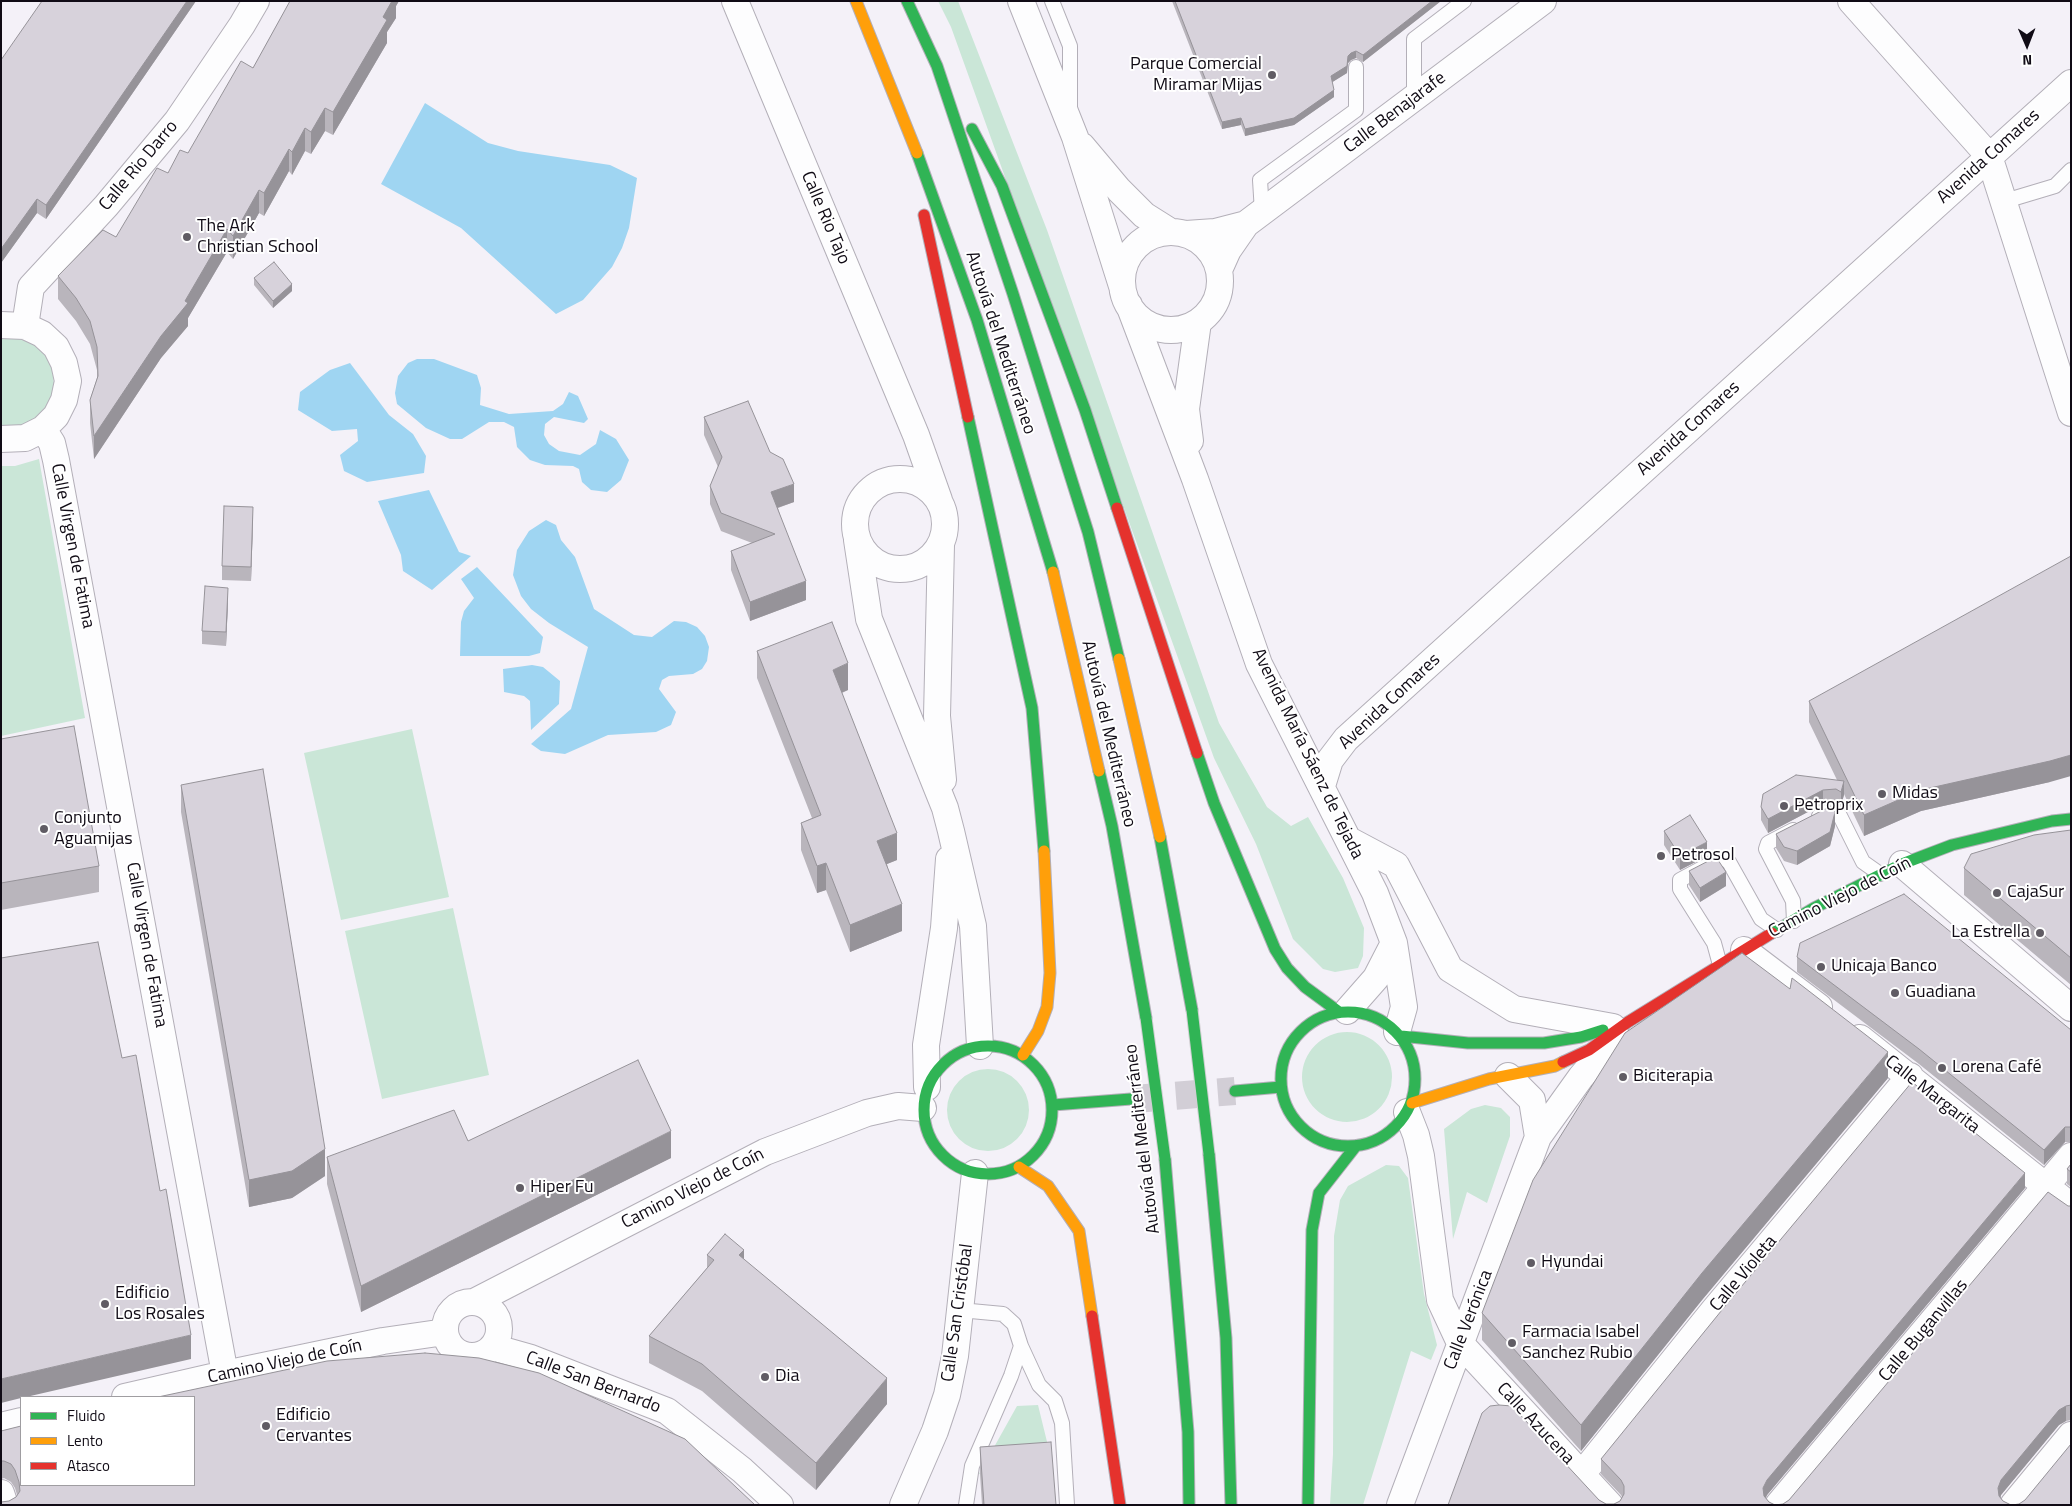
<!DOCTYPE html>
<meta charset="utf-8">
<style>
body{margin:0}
#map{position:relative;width:2072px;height:1506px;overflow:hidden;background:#f4f1f8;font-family:"Titillium Web",sans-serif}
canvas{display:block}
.frame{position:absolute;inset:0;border:2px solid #100b15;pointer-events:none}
.legend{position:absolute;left:20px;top:1396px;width:175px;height:90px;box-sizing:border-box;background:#fff;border:1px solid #9f9da1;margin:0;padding:6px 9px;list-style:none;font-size:15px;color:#100b15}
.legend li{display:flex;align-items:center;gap:10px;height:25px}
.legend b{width:25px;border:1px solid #9f9da1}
.north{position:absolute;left:2002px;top:20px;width:50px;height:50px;-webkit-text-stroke:4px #fff;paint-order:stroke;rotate:179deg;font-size:14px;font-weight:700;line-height:20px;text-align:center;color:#100b15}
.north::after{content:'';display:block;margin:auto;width:18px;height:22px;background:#100b15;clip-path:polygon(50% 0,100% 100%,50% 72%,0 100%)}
</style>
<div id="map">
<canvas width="2072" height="1506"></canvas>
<div class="frame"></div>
<ul class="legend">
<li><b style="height:6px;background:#30b455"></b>Fluido</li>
<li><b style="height:6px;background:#ff9f0a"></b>Lento</li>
<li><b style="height:6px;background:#e5322d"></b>Atasco</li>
</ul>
<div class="north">N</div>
</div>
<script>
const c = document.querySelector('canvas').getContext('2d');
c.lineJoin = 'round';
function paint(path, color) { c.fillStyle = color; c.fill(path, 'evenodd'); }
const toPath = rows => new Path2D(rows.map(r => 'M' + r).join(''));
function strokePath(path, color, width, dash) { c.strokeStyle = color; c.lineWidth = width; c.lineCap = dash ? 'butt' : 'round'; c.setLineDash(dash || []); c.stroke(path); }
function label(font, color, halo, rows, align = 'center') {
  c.font = font + ' "Titillium Web",sans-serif'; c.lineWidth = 4; c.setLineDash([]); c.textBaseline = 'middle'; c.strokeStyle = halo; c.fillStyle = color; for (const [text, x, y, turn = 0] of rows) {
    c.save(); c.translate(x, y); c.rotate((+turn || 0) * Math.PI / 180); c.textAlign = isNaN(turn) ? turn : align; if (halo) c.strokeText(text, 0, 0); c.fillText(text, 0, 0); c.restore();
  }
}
paint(toPath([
 [938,1,958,1,1047,230,1219,723,1267,807,1291,826,1308,817,1343,878,1364,928,1363,956,1358,968,1335,972,1323,969,1293,939,1256,844,1214,758,951,27],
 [8,337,22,339,36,345,46,356,52,369,54,383,51,397,45,409,34,419,21,425,7,427,1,425,1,338],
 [39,459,85,718,1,736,1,466,15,466],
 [412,729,449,897,341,920,304,753],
 [453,908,489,1075,382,1099,345,931],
 '1302 1077a45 45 0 1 1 90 0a45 45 0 1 1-90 0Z',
 '947 1110a41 41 0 1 1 82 0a41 41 0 1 1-82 0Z',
 [1485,1105,1501,1108,1510,1117,1510,1136,1487,1203,1467,1192,1453,1239,1444,1129,1471,1109],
 [1386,1165,1399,1166,1408,1178,1424,1294,1437,1345,1431,1360,1411,1351,1363,1505,1330,1505,1333,1454,1334,1236,1340,1200,1348,1186],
 [1038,1405,1050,1454,1051,1469,979,1474,1017,1406]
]), '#cae6d7');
paint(toPath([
 [425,103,488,143,518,151,610,165,637,178,629,228,622,248,612,267,583,300,556,314,461,228,381,184],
 [417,359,434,359,477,375,481,388,480,405,509,414,553,411,563,404,569,392,578,396,588,419,584,423,554,417,545,424,544,435,549,444,559,451,580,455,596,444,600,430,616,439,629,460,621,480,607,492,591,490,582,482,579,469,573,466,545,465,530,460,517,447,514,427,504,422,489,422,462,439,450,439,426,428,397,404,395,393,398,376,408,363],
 [350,363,389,415,413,434,426,456,424,473,367,482,344,471,340,455,358,441,357,429,332,431,298,410,300,392,330,370],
 [429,490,459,552,471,556,432,590,403,571,401,555,378,501],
 [546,520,556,525,561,540,575,557,594,609,634,635,652,637,674,621,686,622,697,627,705,636,709,647,707,661,702,669,693,674,669,676,662,680,659,689,676,712,671,725,656,732,608,735,565,754,541,751,531,744,571,709,588,647,549,623,531,609,521,596,513,575,517,550,529,531],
 [477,567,543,637,540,653,529,656,460,656,461,622,464,611,474,598,461,579],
 [532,665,543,667,560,681,559,704,531,730,530,701,524,696,504,692,503,669]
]), '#9fd5f2');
strokePath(toPath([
 [1134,1099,1235,1091]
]), '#d2ced6', 28, [28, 14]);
const lane = toPath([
 [1052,1,1070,46,1070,106],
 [1414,99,1414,39,1464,1],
 [2005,201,2055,186,2071,170],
 [1262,212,1260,180,1356,110,1356,67],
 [1819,816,1827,812,1834,811,1840,816,1863,862,1880,874],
 [1793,830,1768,843,1766,849,1793,901,1794,921],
 [1720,965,1714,943,1680,889,1680,880,1719,859,1724,859,1729,862,1761,919,1777,930],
 [960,1310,1003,1314,1014,1324,1021,1346,1011,1376,972,1466,966,1505],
 [1021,1346,1039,1385,1055,1401,1062,1423,1067,1505]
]);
const street = toPath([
 [735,1,916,435,939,500],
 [1021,1,1075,137,1122,286],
 [1851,1,1989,156,2071,413],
 [1082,146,1119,190,1144,215,1171,232],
 [1246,224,1543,1],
 '1122 281a49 49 0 1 1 98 0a49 49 0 1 1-98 0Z',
 [1186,234,1215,232,1246,224,1228,250,1219,270],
 [1129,305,1195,479,1259,664,1375,893,1394,943,1404,1007,1397,1032],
 [1,325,25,326,42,334,56,347,64,363,68,381,64,400,56,416,43,429,25,438,1,439],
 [25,326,31,287,106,206,177,121,242,25,256,1],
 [43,429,52,443,56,460,225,1374],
 [1190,441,1186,409,1198,322],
 '855 524a45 45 0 1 1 90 0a45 45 0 1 1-90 0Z',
 [857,540,869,619,945,808,951,831,973,926,980,1046],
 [941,545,937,716,943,780],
 [1322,786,1330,760,1346,739,2071,83],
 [1349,840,1396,865,1450,969,1514,1009,1613,1027],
 [1902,864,2071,1008],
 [1744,950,1819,1007],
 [1347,1011,1376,978,1394,943],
 [1860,1038,2071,1206],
 [1508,1076,1532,1100,1538,1137],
 [927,1087,926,1045,944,928,949,859],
 [1407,1112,1416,1135,1421,1156,1440,1300,1460,1343,1610,1505],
 [474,1302,765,1152,867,1113,898,1106,923,1108],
 '445 1329a27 27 0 1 1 54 0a27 27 0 1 1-54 0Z',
 [492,1347,531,1358,667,1411,742,1470,780,1505],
 [125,1397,225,1374,383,1341,445,1332],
 [1,1426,21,1421],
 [1582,1474,1714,1310,1910,1076],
 [1,1493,5,1505],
 [903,1505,935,1431,947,1395,955,1356,975,1173],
 [1400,1505,1538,1137,1581,1077,1616,1036],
 [1778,1505,2071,1156],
 [2013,1505,2071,1435]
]);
const fast = toPath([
 [907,1,937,66,1013,294,1088,532,1119,659],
 [972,129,1002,186,1085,410,1117,508],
 [917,153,977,320,1053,572],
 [968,417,1032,708,1044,851],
 [1197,753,1214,803,1275,949,1287,968,1305,987,1339,1012],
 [1099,771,1112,826,1146,1018],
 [1160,837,1192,1010],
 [1772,933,1814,908,1902,864,1952,845,2052,821,2071,819],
 '1281 1079a67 67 0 1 1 134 0a67 67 0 1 1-134 0Z',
 [1401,1036,1468,1043,1544,1043,1581,1037,1603,1030],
 '924 1110a64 64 0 1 1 128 0a64 64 0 1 1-128 0Z',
 [1235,1091,1281,1087],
 [1053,1105,1131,1099],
 [1209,1154,1226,1338,1231,1505],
 [1165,1159,1188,1432,1189,1505],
 [1308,1505,1312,1230,1319,1193,1355,1147]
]);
const slow = toPath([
 [856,1,917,153],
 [1053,572,1099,771],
 [1119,659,1160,837],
 [1023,1055,1038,1031,1047,1007,1050,973,1044,851],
 [1412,1103,1489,1079,1555,1066,1563,1062],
 [1019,1167,1048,1186,1079,1231,1092,1316]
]);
const jam = toPath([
 [924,215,968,417],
 [1117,508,1197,753],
 [1563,1062,1589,1050,1628,1022,1772,933],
 [1092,1316,1120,1505]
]);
strokePath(lane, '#b3afb8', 16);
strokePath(street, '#b3afb8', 28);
strokePath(fast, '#b3afb8', 13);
strokePath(slow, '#b3afb8', 13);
strokePath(jam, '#b3afb8', 13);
strokePath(lane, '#fdfdfe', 14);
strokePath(street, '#fdfdfe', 26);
strokePath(fast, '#30b455', 11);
strokePath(slow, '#ff9f0a', 11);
strokePath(jam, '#e5322d', 11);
const fastBridge = toPath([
 [1192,1010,1209,1154],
 [1146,1018,1165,1159]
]);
strokePath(fastBridge, '#d0ced2', 13, []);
strokePath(fastBridge, '#30b455', 11);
paint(toPath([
 [42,1,196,1,46,219,37,213,1,263],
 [290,1,399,1,396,6,396,18,387,32,387,43,333,135,325,131,311,154,305,151,292,175,289,171,264,216,259,213,233,259,227,252,188,318,188,326,161,358,94,459,90,423,90,400,97,378,97,370,90,344,76,321,58,299,58,276,116,237,168,173,188,153,253,68],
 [1172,1,1441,1,1363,62,1356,58,1351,60,1348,63,1347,73,1332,82,1334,97,1294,125,1245,136,1241,125,1222,129],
 [254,278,292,291,273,308,254,285],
 [704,417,770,452,794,502,778,508,806,600,750,621,731,570,731,551,752,543,721,531,710,504,710,486,718,467,704,435],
 [253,521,251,581,222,580,222,566],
 [228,602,226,646,202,644,202,631],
 [757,651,848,690,842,693,897,860,887,864,902,931,850,952,826,890,817,893,801,850,801,823,812,818,757,678],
 [1809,701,2050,782,1921,811,1864,836,1844,794,1841,806,1836,803,1823,804,1768,833,1761,820,1761,807,1837,780,1809,722],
 [1,739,99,866,99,892,1,910],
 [181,785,325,1176,292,1198,249,1207,181,812],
 [1835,826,1830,846,1797,865,1784,861,1776,848,1776,834],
 [2071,830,2071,985,1964,895,1964,868],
 [1664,831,1707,856,1680,870,1664,845],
 [1689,871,1726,886,1700,902,1689,885],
 [1797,957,2071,1030,2071,1142,2065,1142,2044,1165,1919,1064,1797,972],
 [1888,1078,1702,1300,1581,1451,1482,1340,1482,1313],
 [468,1141,671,1158,361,1312,327,1184,327,1157],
 [2071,1164,2071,1187,2067,1184,2067,1169],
 [2025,1188,1767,1495,1766,1498,1769,1502,1775,1505,1783,1504,1789,1500,2068,1206,2071,1206,2071,1420,2066,1421,2059,1425,2001,1495,2001,1498,2003,1501,2011,1505,1448,1505,1599,1500,1606,1504,1614,1504,1620,1501,1622,1497,1621,1495,1601,1474,1601,1459],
 [707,1255,744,1259,887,1404,816,1490,702,1391,649,1363,649,1336,707,1268],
 [1,1431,755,1505,9,1501,16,1497,17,1495,15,1488,11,1482,4,1478,1,1479],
 [980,1447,1056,1505,982,1505,980,1474]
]), '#b9b5bc');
paint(toPath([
 [187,1,196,1,46,219,46,205],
 [391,1,399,1,396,6,396,18,387,32,387,43,333,135,333,112],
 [1432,1,1441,1,1363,62,1363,55],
 [1356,51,1356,58,1351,60,1348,63,1347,73,1331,83,1331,76,1351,53],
 [1334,90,1334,97,1294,125,1245,136,1245,129],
 [325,108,325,131,311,154,311,132],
 [1241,118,1241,125,1222,129,1222,122],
 [305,128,305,151,292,175,292,152],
 [289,149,289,171,264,216,264,193],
 [259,190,259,213,233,259,233,236],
 [37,199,37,213,1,263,1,249],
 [227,229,227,252,188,318,188,326,161,358,94,459,94,436,161,336,185,301],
 [292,284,292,291,273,308,273,301],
 [794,484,794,502,771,510,771,492],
 [253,507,253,521,251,581,251,567],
 [806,581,806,600,750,621,750,602],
 [228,588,228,602,226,646,226,632],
 [848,663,848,690,833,696,833,670],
 [2071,755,2071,776,2050,782,1921,811,1864,836,1864,815,1921,790],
 [1844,781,1844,795,1841,806,1841,792],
 [1823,790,1823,804,1768,833,1768,819],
 [1835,812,1835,826,1830,846,1797,865,1797,851],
 [897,833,897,860,877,868,877,841],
 [1707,842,1707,856,1680,870,1680,856],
 [826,863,826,890,817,893,817,866],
 [1726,872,1726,886,1700,902,1700,888],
 [902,904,902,931,850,952,850,925],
 [1888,1052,1888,1078,1702,1300,1581,1451,1581,1425,1702,1273],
 [2065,1127,2065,1142,2044,1165,2044,1150],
 [671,1131,671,1158,361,1312,361,1286],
 [325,1149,325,1176,292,1198,249,1207,249,1180],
 [2025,1173,2025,1188,1767,1495,1763,1503,1763,1488,1767,1480],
 [744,1250,744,1276,739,1255],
 [191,1335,191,1359,26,1397,21,1397,21,1398,1,1403,1,1379],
 [887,1378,887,1404,816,1490,816,1463],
 [2066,1406,2066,1421,2059,1425,2001,1495,1998,1503,1998,1488,2001,1480,2059,1410]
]), '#969399');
const building = toPath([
 [42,1,187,1,46,205,37,199,1,249,1,60,42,1],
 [290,1,392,1,383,17,387,20,333,112,325,108,311,132,305,128,292,152,289,149,264,193,259,190,233,236,227,229,185,301,188,303,161,336,94,436,90,400,98,376,97,347,90,321,76,298,58,276,103,230,116,237,157,168,168,173,180,150,188,153,241,61,253,68,290,1],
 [1175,1,1432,1,1363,55,1356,51,1351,53,1348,56,1347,66,1331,76,1334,90,1294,118,1245,129,1241,118,1222,122,1175,1],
 [274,262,292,284,273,301,254,278,274,262],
 [748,401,770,452,783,459,794,484,771,492,806,581,750,602,731,551,775,534,721,513,710,486,722,457,704,417,748,401],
 [224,506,253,507,251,567,222,566,224,506],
 [2071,556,2071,755,2050,761,1921,790,1864,815,1809,701,2071,556],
 [205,586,228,588,226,632,202,631,205,586],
 [832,622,848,663,833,670,897,833,877,841,902,904,850,925,826,863,817,866,801,823,821,815,757,651,832,622],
 [74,726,99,866,1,883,1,739,74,726],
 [263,769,325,1149,292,1171,249,1180,181,785,263,769],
 [1796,775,1844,781,1841,792,1836,789,1823,790,1768,819,1761,807,1763,794,1796,775],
 [1831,806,1835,812,1830,832,1797,851,1784,847,1776,834,1831,806],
 [1690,815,1707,842,1680,856,1664,831,1690,815],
 [2071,830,2071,958,1964,868,1971,854,2034,835,2071,830],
 [1716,857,1726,872,1700,888,1689,871,1716,857],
 [1904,894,2071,1030,2071,1127,2065,1127,2044,1150,1919,1049,1797,957,1800,943,1904,894],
 [98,942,122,1058,136,1055,160,1191,166,1189,191,1335,1,1379,1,958,98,942],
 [1742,953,1790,989,1792,978,1888,1052,1702,1273,1581,1425,1482,1313,1533,1180,1625,1033,1742,953],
 [638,1060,671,1131,361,1286,327,1157,454,1110,468,1141,638,1060],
 [1912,1082,2025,1173,1767,1480,1763,1488,1764,1496,1769,1502,1775,1505,1783,1504,1789,1500,2048,1192,2068,1206,2071,1206,2071,1405,2066,1406,2059,1410,2001,1480,1998,1488,1999,1496,2003,1501,2011,1505,1448,1505,1482,1413,1490,1406,1499,1405,1512,1406,1599,1500,1606,1504,1614,1504,1620,1501,1624,1494,1624,1486,1621,1480,1601,1459,1726,1305,1912,1082],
 [2071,1164,2071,1172,2067,1169,2071,1164],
 [725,1234,744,1250,739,1255,887,1378,816,1463,702,1364,649,1336,714,1260,707,1255,725,1234],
 [425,1353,479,1358,539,1373,685,1439,755,1505,1,1505,1,1502,9,1501,16,1497,20,1491,19,1482,15,1470,11,1464,4,1461,1,1461,1,1431,21,1426,21,1485,194,1485,194,1397,158,1397,327,1361,425,1353],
 [1051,1442,1056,1505,984,1505,980,1447,1051,1442],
 [2071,1444,2071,1505,2012,1505,2019,1504,2025,1500,2071,1444]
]);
paint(building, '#d7d2db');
strokePath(building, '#969399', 1);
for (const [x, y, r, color] of [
 [1272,75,5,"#605c64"],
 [187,237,5,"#605c64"],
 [1882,794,5,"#605c64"],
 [1784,806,5,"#605c64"],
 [44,829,5,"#605c64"],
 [1661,856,5,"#605c64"],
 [1997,893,5,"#605c64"],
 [2040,933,5,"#605c64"],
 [1821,967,5,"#605c64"],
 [1895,993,5,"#605c64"],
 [1942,1068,5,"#605c64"],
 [1623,1077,5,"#605c64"],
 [520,1188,5,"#605c64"],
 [1531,1263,5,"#605c64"],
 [105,1304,5,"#605c64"],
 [1512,1343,5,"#605c64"],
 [765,1377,5,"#605c64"],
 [266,1426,5,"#605c64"]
]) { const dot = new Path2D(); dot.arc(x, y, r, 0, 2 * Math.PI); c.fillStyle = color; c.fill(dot); strokePath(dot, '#fff', 2); }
label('18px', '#100b15', '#fff', [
 ["Parque Comercial",1262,65,"right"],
 ["Miramar Mijas",1262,86,"right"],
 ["The Ark",197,227],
 ["Christian School",197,248],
 ["Midas",1892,794],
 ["Petroprix",1794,806],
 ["Conjunto",54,819],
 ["Aguamijas",54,840],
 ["Petrosol",1671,856],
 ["CajaSur",2007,893],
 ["La Estrella",2030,933,"right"],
 ["Unicaja Banco",1831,967],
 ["Guadiana",1905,993],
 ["Lorena Café",1952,1068],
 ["Biciterapia",1633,1077],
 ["Hiper Fu",530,1188],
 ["Hyundai",1541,1263],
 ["Edificio",115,1294],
 ["Los Rosales",115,1315],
 ["Farmacia Isabel",1522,1333],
 ["Sanchez Rubio",1522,1354],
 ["Dia",775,1377],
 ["Edificio",276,1416],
 ["Cervantes",276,1437]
], 'left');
label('18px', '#100b15', '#fff', [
 ["Calle Benajarafe",1395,113,-37],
 ["Avenida Comares",1989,157,-42],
 ["Calle Rio Darro",139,166,-50],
 ["Calle Rio Tajo",825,218,67],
 ["Autovía del Mediterráneo",1000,343,72],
 ["Avenida Comares",1689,429,-42],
 ["Calle Virgen de Fatima",72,546,79],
 ["Avenida Comares",1390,702,-43],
 ["Autovía del Mediterráneo",1108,734,77],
 ["Avenida María Sáenz de Tejada",1307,754,64],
 ["Camino Viejo de Coín",1840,898,-27],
 ["Calle Virgen de Fatima",146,945,80],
 ["Calle Margarita",1932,1095,38],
 ["Autovía del Mediterráneo",1143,1139,-97],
 ["Camino Viejo de Coín",693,1189,-27],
 ["Calle Violeta",1744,1274,-50],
 ["Calle San Cristóbal",958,1313,-82],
 ["Calle Verónica",1469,1320,-69],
 ["Calle Buganvillas",1924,1331,-50],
 ["Camino Viejo de Coín",285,1362,-12],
 ["Calle San Bernardo",593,1383,21],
 ["Calle Azucena",1535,1424,47]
]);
</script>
